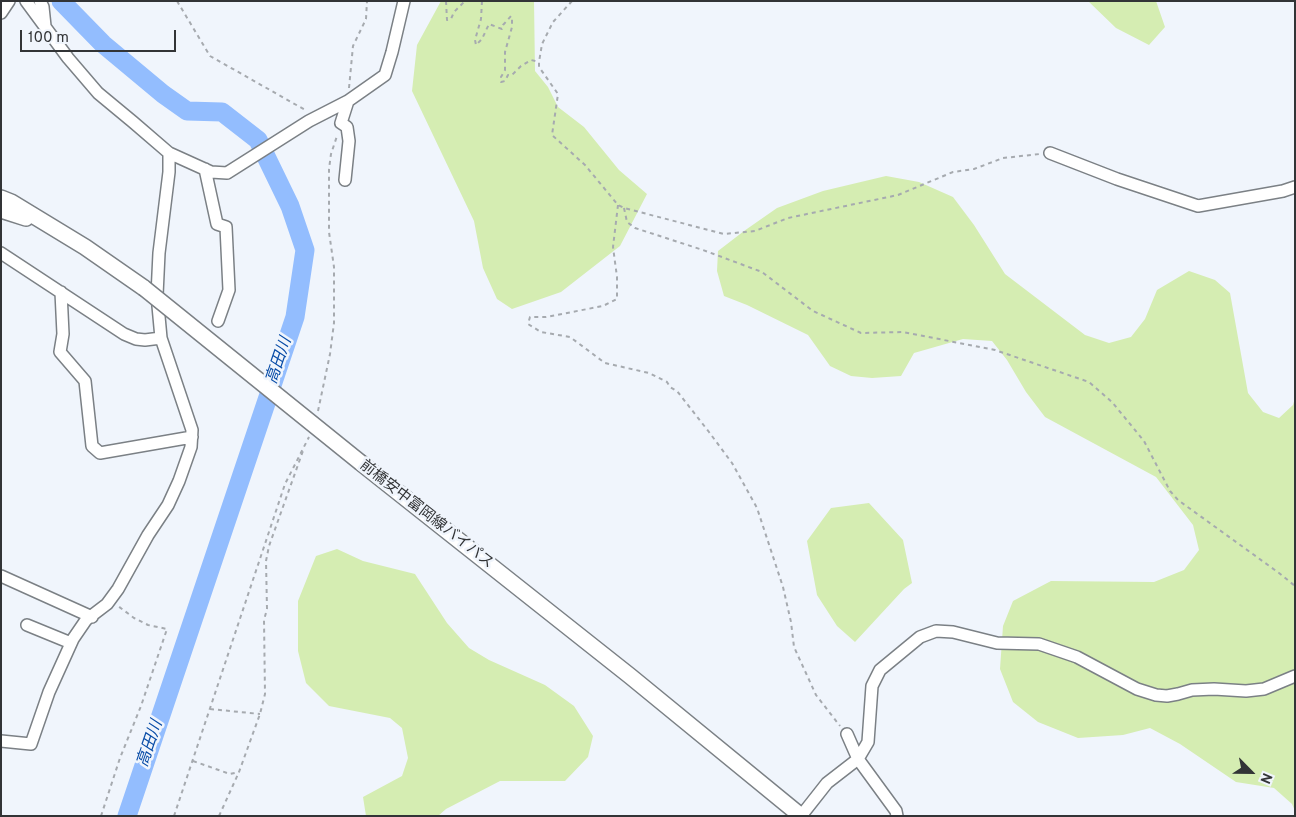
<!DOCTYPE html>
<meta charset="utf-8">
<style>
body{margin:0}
#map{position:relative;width:1296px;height:817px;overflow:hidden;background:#f0f5fc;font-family:Overpass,sans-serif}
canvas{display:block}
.frame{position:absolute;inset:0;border:2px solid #323436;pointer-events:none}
.north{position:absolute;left:1226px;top:747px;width:50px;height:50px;-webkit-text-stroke:4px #f0f5fc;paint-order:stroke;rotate:113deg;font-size:14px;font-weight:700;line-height:20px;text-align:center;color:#323436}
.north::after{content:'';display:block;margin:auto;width:18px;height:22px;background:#323436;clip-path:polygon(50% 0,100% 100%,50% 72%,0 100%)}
.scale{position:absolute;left:20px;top:30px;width:156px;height:22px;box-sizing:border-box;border:2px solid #323436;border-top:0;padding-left:6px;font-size:15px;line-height:18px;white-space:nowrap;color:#323436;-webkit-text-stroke:4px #f0f5fc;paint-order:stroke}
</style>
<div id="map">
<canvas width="1296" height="817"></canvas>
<div class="frame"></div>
<div class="north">N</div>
<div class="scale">100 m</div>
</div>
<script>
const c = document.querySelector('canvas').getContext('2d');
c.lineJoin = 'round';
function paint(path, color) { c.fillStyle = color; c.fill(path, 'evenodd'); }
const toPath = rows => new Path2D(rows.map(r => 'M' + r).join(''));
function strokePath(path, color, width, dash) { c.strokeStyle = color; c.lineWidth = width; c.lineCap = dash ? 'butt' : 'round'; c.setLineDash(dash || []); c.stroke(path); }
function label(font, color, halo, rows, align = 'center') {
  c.font = font + ' Overpass,"Noto Sans JP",sans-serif'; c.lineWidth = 5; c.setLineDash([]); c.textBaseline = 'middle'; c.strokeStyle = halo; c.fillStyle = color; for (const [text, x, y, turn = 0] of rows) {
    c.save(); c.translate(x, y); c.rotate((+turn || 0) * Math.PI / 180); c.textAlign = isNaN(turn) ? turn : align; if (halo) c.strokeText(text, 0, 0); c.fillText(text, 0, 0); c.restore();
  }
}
paint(toPath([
 [441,1,534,1,535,71,548,87,558,107,584,127,619,170,647,194,620,246,561,292,512,309,497,299,483,268,474,221,412,91,417,45],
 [1088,1,1156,1,1165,27,1149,45,1116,28],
 [886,176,919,182,953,197,974,225,1005,274,1085,335,1109,343,1131,337,1145,319,1157,290,1189,271,1215,280,1230,293,1248,393,1263,412,1279,418,1293,405,1295,398,1295,811,1292,804,1274,788,1236,782,1180,744,1150,728,1123,735,1078,738,1038,722,1013,702,1000,669,1003,626,1013,601,1051,581,1154,582,1184,570,1199,550,1193,525,1156,477,1045,417,1026,392,1007,360,992,341,963,339,914,353,901,376,872,378,851,376,830,366,808,335,747,305,724,296,717,271,718,251,744,231,777,208,823,191],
 [869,503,903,540,912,583,904,589,855,642,837,626,817,595,807,541,831,508],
 [337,549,363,561,415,574,447,623,469,648,489,660,545,685,574,706,593,736,588,757,565,781,500,781,446,809,438,816,366,816,363,797,402,776,408,758,402,728,390,718,329,706,306,683,298,651,298,601,316,556]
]), '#d5edb2');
strokePath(toPath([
 [61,1,103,44,163,94,187,111,222,112,258,140,290,206,305,250,295,317,127,816]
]), '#93bdfe', 19);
const minor = toPath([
 [26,1,68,58,98,93,133,122,169,153,211,172,227,173,309,121,348,101,385,75,392,52,404,1],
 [40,1,43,7,45,26],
 [1,13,9,1],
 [1050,153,1117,179,1198,206,1283,191,1295,187],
 [205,169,217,224,226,227,229,290,218,321],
 [345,180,349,141,347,127,341,123,348,101],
 [1,253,124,334,136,339,145,340,161,338],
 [61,292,63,334,60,352,85,381,92,446,100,453,192,437],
 [1,576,92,617],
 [27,625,71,643],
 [847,734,858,759,896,811,897,816],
 [1,741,31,744,49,692,73,639,86,620,107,604,118,589,148,535,168,505,179,481,191,447,192,430,161,338,157,295,159,253,169,172,169,153],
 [801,816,827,783,858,759,868,742,872,686,880,670,920,637,936,631,953,632,997,643,1039,644,1077,657,1137,689,1156,695,1167,696,1178,694,1192,690,1214,689,1246,691,1264,689,1295,676]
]);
const major = toPath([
 [1,198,11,202,85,247,144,288],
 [1,210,26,218],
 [361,463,630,676,801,816]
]);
strokePath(minor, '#7b8085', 14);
strokePath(major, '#7b8085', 18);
strokePath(toPath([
 [177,1,210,56,307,111],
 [446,1,447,20,451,19,454,12,465,1],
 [482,1,481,19,475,40,476,45,482,39,489,24,502,29,503,25,511,16,512,19,512,27,505,52,505,70,501,77,501,82,505,81,508,75,512,75,521,66,531,60,539,62],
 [572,1,553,22,542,44,539,62,539,67,558,94,552,135,585,165,618,205,624,208,724,234,755,231,788,218,898,195,953,172,974,169,1003,158,1040,154],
 [349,88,353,46,366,19,367,1],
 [618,205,613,247,617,277,617,299,603,306,546,317,530,317,528,324,541,332,570,337,605,363,649,373,667,382,670,387,677,391,709,432,732,463,757,508,783,587,791,622,794,647,816,695,840,726],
 [624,208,627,222,635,228,703,250,762,272,813,311,861,333,903,332,995,350,1089,382,1112,402,1144,441,1170,491,1178,500,1279,573,1295,586],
 [318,411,330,354,334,323,334,267,329,232,329,169,331,154,337,136],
 [210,709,260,714],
 [193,761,230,774,239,772],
 [101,816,120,758,141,706,167,629,148,625,134,618,118,606],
 [174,816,285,484,309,437],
 [219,816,239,772,260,714,265,694,264,620,267,609,266,561,269,546,304,448]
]), '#a6aaaf', 2, [4, 4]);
strokePath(minor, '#fff', 11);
strokePath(major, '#fff', 15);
const majorBridge = toPath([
 [144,288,361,463]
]);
strokePath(majorBridge, '#7b8085', 18, []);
strokePath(majorBridge, '#fff', 15);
label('15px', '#323436', '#f0f5fc', [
 ["前橋安中富岡線バイパス",426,515,38]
]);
label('italic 16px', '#084ca7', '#f0f5fc', [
 ["高田川",280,361,-71],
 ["高田川",151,744,-71]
]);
</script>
